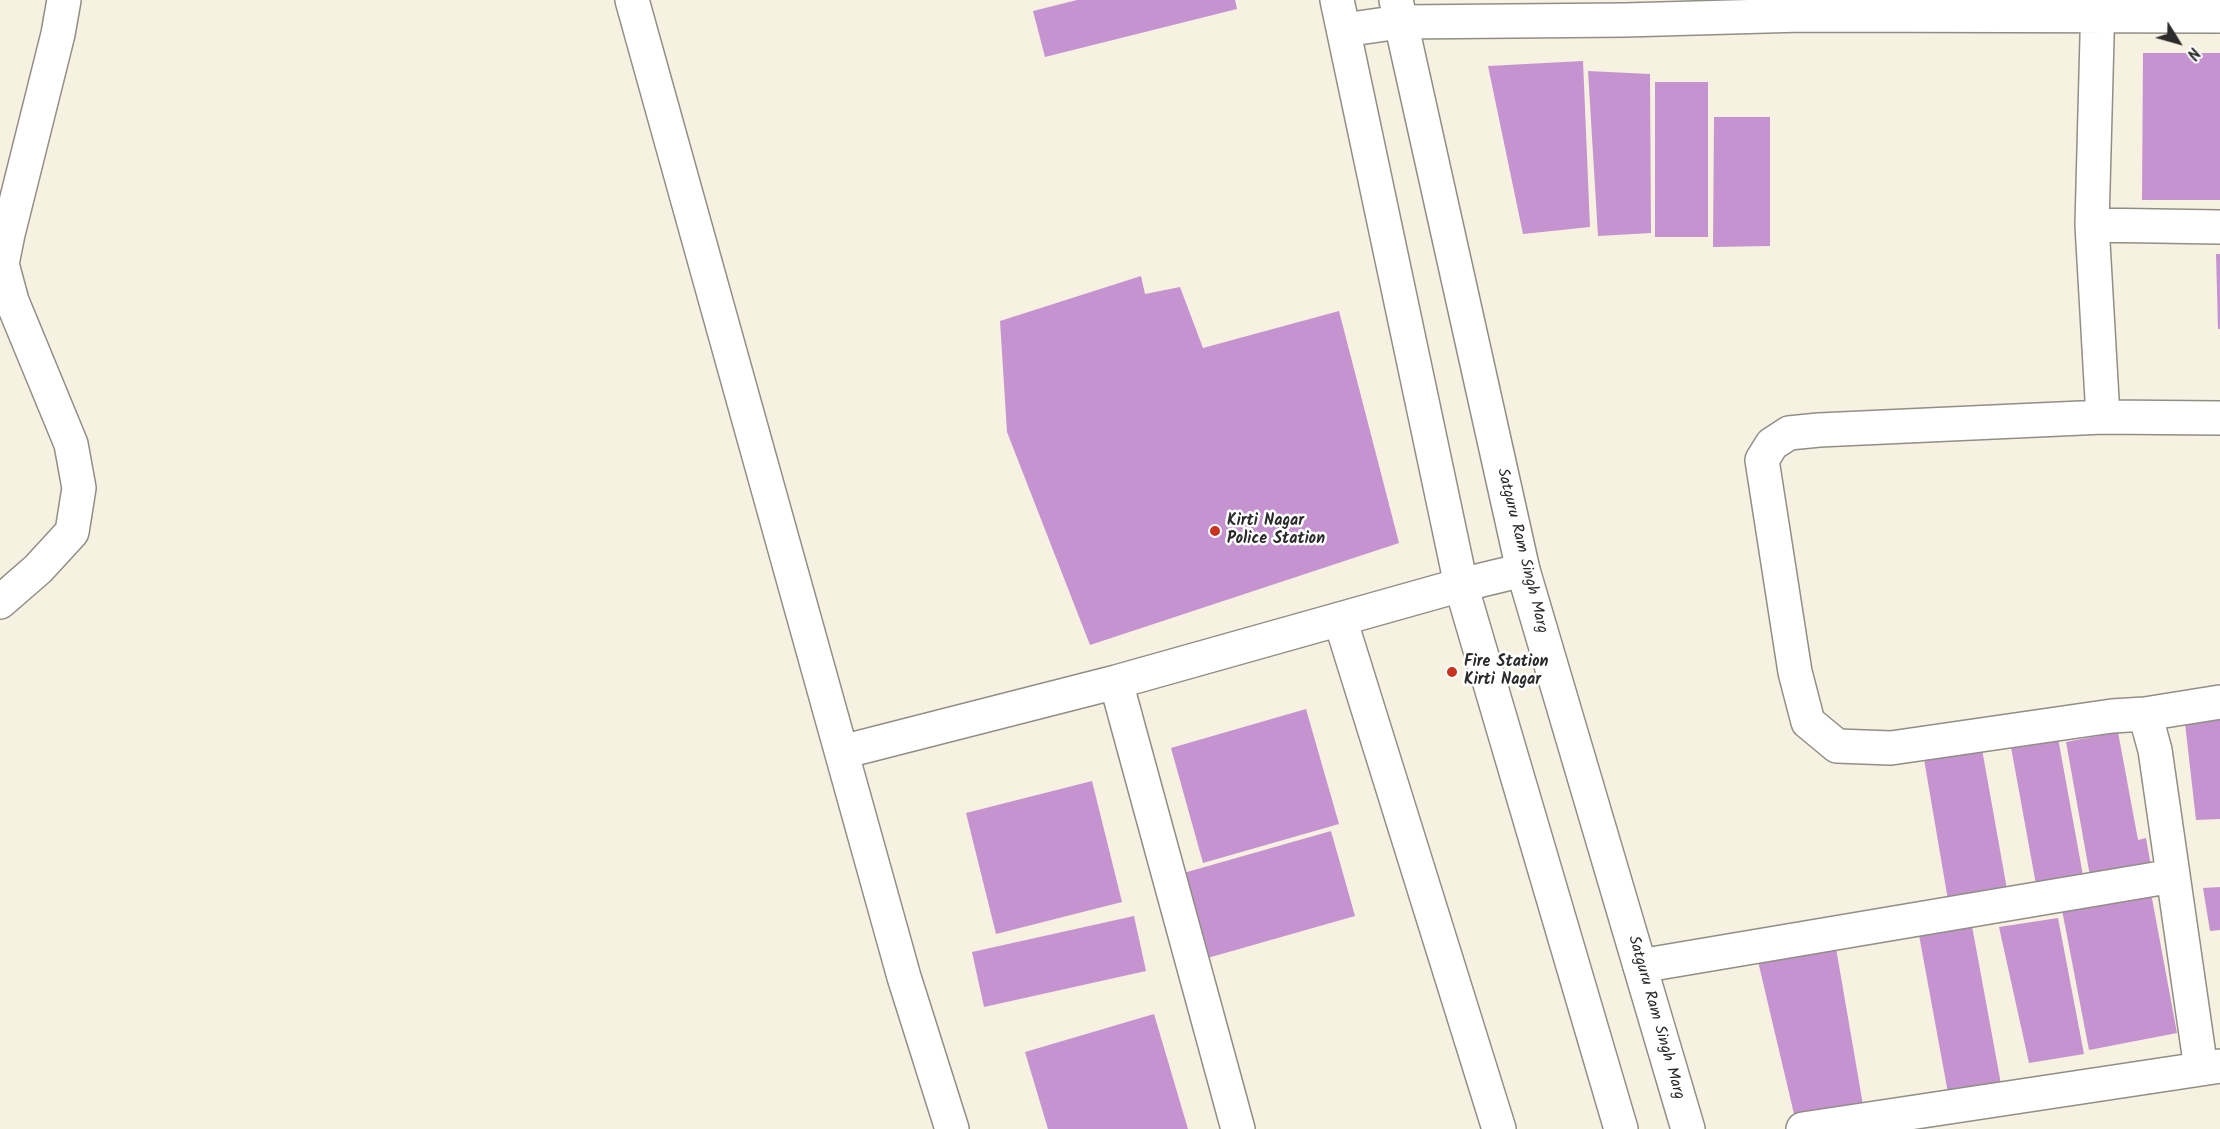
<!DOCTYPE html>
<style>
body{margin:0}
#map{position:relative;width:2220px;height:1129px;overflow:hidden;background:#f7f1e2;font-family:Kalam,sans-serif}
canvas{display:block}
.north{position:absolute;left:2148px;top:12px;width:60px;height:60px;-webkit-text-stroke:4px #fff;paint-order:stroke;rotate:127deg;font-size:16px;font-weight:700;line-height:24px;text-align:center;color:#2b2b2b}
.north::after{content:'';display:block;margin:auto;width:21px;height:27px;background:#2b2b2b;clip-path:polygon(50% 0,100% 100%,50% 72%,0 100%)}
</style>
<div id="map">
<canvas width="2220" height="1129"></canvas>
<div class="north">N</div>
</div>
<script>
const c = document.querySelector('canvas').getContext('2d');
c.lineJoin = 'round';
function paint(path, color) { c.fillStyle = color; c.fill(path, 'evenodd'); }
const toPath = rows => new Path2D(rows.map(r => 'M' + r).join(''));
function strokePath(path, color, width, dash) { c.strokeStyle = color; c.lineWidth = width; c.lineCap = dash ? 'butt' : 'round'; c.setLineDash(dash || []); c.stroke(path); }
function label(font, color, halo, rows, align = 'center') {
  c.font = font + ' Kalam,sans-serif'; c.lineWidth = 5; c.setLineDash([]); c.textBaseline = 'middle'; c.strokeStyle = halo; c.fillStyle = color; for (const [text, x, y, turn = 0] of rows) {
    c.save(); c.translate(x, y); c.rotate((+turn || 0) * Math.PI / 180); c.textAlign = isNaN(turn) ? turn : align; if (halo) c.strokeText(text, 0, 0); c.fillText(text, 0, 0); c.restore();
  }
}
paint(toPath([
 [1077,0,1235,0,1237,9,1045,57,1033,11],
 [2143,53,2220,53,2220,200,2142,200],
 [1583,61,1590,227,1523,234,1488,66],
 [1588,71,1650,74,1651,233,1598,236],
 [1655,82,1708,82,1708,237,1655,237],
 [1714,117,1770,117,1770,246,1713,247],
 [2216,254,2220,254,2220,329,2218,329],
 [1141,276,1145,294,1180,287,1203,348,1339,311,1399,543,1090,645,1007,432,1000,321],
 [1306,709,1339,824,1203,863,1171,748],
 [2220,718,2220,819,2196,820,2185,723],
 [2118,732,2138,840,2146,838,2151,866,2090,876,2066,742],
 [2058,738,2084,881,2037,890,2011,747],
 [1982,749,2008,895,1949,906,1924,759],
 [1092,781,1122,902,996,934,966,813],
 [1331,831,1355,916,1204,959,1180,874],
 [2220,887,2220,930,2210,931,2203,888],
 [2151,893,2177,1033,2089,1050,2062,910],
 [1134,916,1146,971,984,1007,972,952],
 [2058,918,2084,1054,2029,1063,1999,927],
 [1972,926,2001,1084,1948,1093,1919,935],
 [1836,948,1863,1105,1794,1114,1757,957],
 [1154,1014,1188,1129,1048,1129,1025,1052]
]), '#c593d0');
const minor = toPath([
 [632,0,904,977,952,1129],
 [2098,0,2092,225,2103,417],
 [1344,30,1400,22,1625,20,1802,15,2220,16],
 [2092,225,2220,227],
 [0,602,38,569,72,532,79,488,71,444,12,301,2,264,8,234,58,34,64,0],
 [1340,619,1499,1129],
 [1116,682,1238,1129],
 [2145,714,2220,702],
 [842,752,1116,682,1461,585,1523,570],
 [1640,966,2173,876],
 [2201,1069,2155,750,2145,714,2112,716,1891,748,1837,746,1808,722,1795,672,1762,460,1772,444,1789,433,1819,430,2103,417,2220,418],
 [1803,1129,2220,1066]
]);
const major = toPath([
 [1337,0,1461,585,1621,1129],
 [1396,0,1523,570,1688,1129]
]);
strokePath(minor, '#918e86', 36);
strokePath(major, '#918e86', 36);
strokePath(minor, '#fff', 33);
strokePath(major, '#fff', 33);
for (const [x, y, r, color] of [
 [1215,531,6,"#c8321e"],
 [1452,672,6,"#c8321e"]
]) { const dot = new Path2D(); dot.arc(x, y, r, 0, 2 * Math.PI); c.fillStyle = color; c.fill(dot); strokePath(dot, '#fff', 2); }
label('bold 16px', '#2b2b2b', '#fff', [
 ["Kirti Nagar",1227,522],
 ["Police Station",1227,540],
 ["Fire Station",1464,663],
 ["Kirti Nagar",1464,681]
], 'left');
label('16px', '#2b2b2b', '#fff', [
 ["Satguru Ram Singh Marg",1521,551,76],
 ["Satguru Ram Singh Marg",1655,1018,74]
]);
</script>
